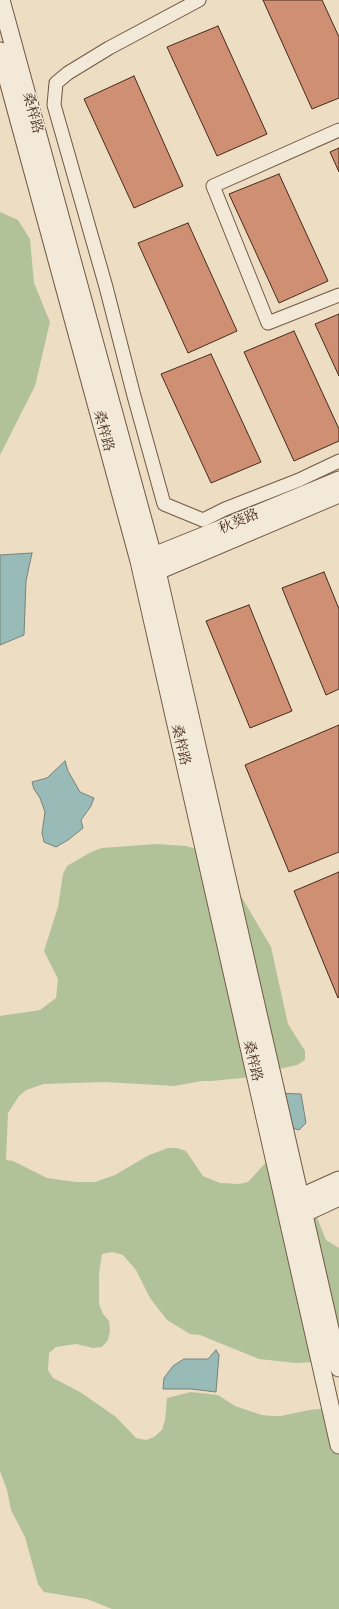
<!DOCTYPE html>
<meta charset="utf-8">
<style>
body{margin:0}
canvas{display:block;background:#ecddc3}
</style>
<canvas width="339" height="1609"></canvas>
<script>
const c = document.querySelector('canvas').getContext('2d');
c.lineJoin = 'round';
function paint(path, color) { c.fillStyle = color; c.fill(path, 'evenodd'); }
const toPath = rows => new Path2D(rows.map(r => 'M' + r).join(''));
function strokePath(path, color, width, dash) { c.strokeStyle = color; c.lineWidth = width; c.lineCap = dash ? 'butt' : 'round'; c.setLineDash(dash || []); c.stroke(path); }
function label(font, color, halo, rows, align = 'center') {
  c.font = font + ' "IM FELL Great Primer","Noto Serif SC",serif'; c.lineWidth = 3; c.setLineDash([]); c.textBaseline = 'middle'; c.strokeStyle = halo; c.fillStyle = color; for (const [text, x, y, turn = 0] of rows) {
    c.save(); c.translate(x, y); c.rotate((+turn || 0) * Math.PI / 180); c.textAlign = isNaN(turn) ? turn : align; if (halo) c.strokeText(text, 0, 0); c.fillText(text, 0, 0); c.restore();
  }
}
paint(toPath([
 [0,212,18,220,30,239,34,283,50,322,35,386,0,455],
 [157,844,186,846,213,854,235,886,271,947,288,1024,305,1051,305,1060,297,1065,279,1069,261,1076,212,1081,202,1081,174,1086,105,1082,44,1084,26,1090,19,1096,8,1113,6,1160,13,1161,47,1178,76,1182,95,1182,115,1175,149,1155,168,1148,177,1148,186,1151,203,1176,220,1183,239,1184,248,1182,269,1159,300,1175,326,1240,339,1248,339,1361,296,1363,259,1359,200,1335,190,1334,167,1320,150,1298,136,1270,123,1255,112,1252,102,1254,99,1274,99,1304,103,1314,109,1321,110,1331,108,1340,102,1347,93,1348,76,1344,56,1347,49,1353,48,1370,53,1378,80,1392,116,1417,136,1438,146,1440,154,1437,162,1430,165,1420,167,1398,191,1392,218,1395,235,1406,262,1415,272,1416,281,1416,309,1410,339,1407,339,1609,112,1609,87,1599,44,1592,38,1584,25,1537,11,1510,7,1490,0,1471,0,1016,40,1010,56,998,58,979,44,951,58,907,63,874,67,866,91,852,102,848]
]), '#b1c299');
const water = toPath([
 [32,553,26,581,24,635,0,645,0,555,32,553],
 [65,761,68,771,80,792,94,798,91,806,81,820,83,828,68,840,56,847,44,842,42,833,45,812,40,798,34,789,32,782,47,778,65,761],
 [275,1093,301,1094,306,1123,299,1130,286,1126,275,1093],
 [216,1350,219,1355,216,1392,191,1389,163,1389,164,1378,173,1366,184,1359,208,1359,216,1350]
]);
paint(water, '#99bbb8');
strokePath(water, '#788179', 1);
const building = toPath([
 [263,0,322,0,339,37,339,98,312,109,263,0],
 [218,26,267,134,217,156,167,47,218,26],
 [134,76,183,186,134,208,84,99,134,76],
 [339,148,339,172,330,152,339,148],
 [279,174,328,281,279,303,229,194,279,174],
 [188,223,237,331,188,353,138,243,188,223],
 [339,314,339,376,315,324,339,314],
 [294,331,339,429,339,441,294,461,244,352,294,331],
 [211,354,261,462,211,483,161,374,211,354],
 [324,572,339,609,339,689,326,695,282,588,324,572],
 [249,605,292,711,250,728,206,621,249,605],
 [339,725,339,852,289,872,245,765,339,725],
 [339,872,339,997,338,998,294,891,339,872]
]);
paint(building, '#ce8f72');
strokePath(building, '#462b1a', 1);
const minor = toPath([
 [199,0,109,48,68,73,56,83,54,105,106,287,134,396,164,504,203,520,225,509,299,480,339,461],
 [339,130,213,186,268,323,339,295]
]);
const tertiary = toPath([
 [1,0,157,571,339,1368],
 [0,51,139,561,339,1445],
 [141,561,228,526,339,480],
 [146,576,339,494],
 [290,1202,339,1180],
 [294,1218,339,1197]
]);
strokePath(minor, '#705844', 15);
strokePath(tertiary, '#705844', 19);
strokePath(minor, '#f3e9d8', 13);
strokePath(tertiary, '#f3e9d8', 17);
label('14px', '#462b1a', '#f3e9d8', [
 ["桑梓路",32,113,75],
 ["桑梓路",103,431,75],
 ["秋葵路",239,522,-23],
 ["桑梓路",180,745,77],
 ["桑梓路",252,1061,77]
]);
</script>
